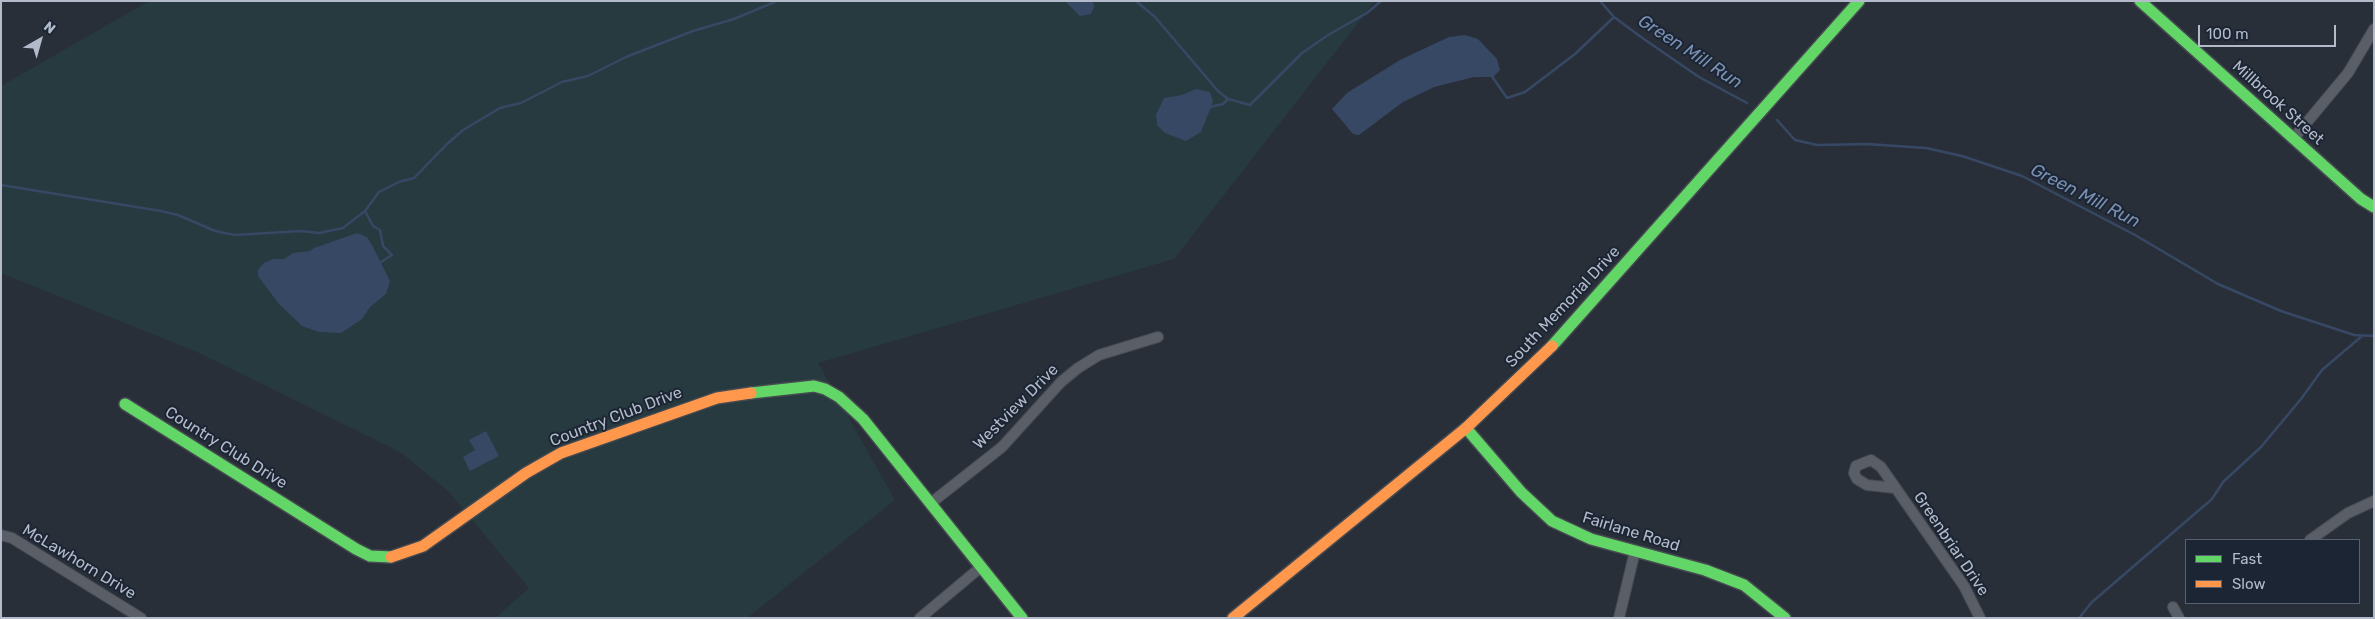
<!DOCTYPE html>
<style>
body{margin:0}
#map{position:relative;width:2375px;height:619px;overflow:hidden;background:#292f39;font-family:Rubik,sans-serif}
canvas{display:block}
.frame{position:absolute;inset:0;border:2px solid #b3bbca;pointer-events:none}
.legend{position:absolute;left:2185px;top:539px;width:175px;height:65px;box-sizing:border-box;background:#1c2534;border:1px solid #586170;margin:0;padding:6px 9px;list-style:none;font-size:15px;color:#b3bbca}
.legend li{display:flex;align-items:center;gap:10px;height:25px}
.legend b{width:25px;border:1px solid #586170}
.north{position:absolute;left:15px;top:15px;width:50px;height:50px;-webkit-text-stroke:4px #1c2534;paint-order:stroke;rotate:38deg;font-size:14px;font-weight:700;line-height:20px;text-align:center;color:#b3bbca}
.north::after{content:'';display:block;margin:auto;width:18px;height:22px;background:#b3bbca;clip-path:polygon(50% 0,100% 100%,50% 72%,0 100%)}
.scale{position:absolute;left:2198px;top:25px;width:138px;height:22px;box-sizing:border-box;border:2px solid #b3bbca;border-top:0;padding-left:6px;font-size:15px;line-height:18px;white-space:nowrap;color:#b3bbca;-webkit-text-stroke:4px #1c2534;paint-order:stroke}
</style>
<div id="map">
<canvas width="2375" height="619"></canvas>
<div class="frame"></div>
<ul class="legend">
<li><b style="height:6px;background:#63d668"></b>Fast</li>
<li><b style="height:6px;background:#ff974d"></b>Slow</li>
</ul>
<div class="north">N</div>
<div class="scale">100 m</div>
</div>
<script>
const c = document.querySelector('canvas').getContext('2d');
c.lineJoin = 'round';
function paint(path, color) { c.fillStyle = color; c.fill(path, 'evenodd'); }
const toPath = rows => new Path2D(rows.map(r => 'M' + r).join(''));
function strokePath(path, color, width, dash) { c.strokeStyle = color; c.lineWidth = width; c.lineCap = dash ? 'butt' : 'round'; c.setLineDash(dash || []); c.stroke(path); }
function label(font, color, halo, rows, align = 'center') {
  c.font = font + ' Rubik,sans-serif'; c.lineWidth = 4; c.setLineDash([]); c.textBaseline = 'middle'; c.strokeStyle = halo; c.fillStyle = color; for (const [text, x, y, turn = 0] of rows) {
    c.save(); c.translate(x, y); c.rotate((+turn || 0) * Math.PI / 180); c.textAlign = isNaN(turn) ? turn : align; if (halo) c.strokeText(text, 0, 0); c.fillText(text, 0, 0); c.restore();
  }
}
paint(toPath([
 [149,1,1375,1,1174,259,818,363,895,500,747,618,495,618,529,588,448,491,400,452,199,353,1,273,1,86]
]), '#263a3f');
paint(toPath([
 [1065,1,1093,1,1094,7,1091,14,1080,16],
 [1465,35,1478,39,1497,59,1500,70,1493,77,1474,77,1434,87,1403,102,1359,135,1353,134,1332,109,1347,93,1400,60,1449,37],
 [1196,89,1210,92,1213,102,1201,132,1186,141,1165,133,1157,125,1156,115,1164,98,1182,95],
 [357,233,367,237,372,245,390,281,386,294,370,307,362,319,341,333,319,332,302,326,279,304,258,276,258,270,264,263,273,259,284,259,293,253,310,251,314,248],
 [486,431,499,456,470,471,463,457,475,450,469,440]
]), '#374865');
strokePath(toPath([
 [1136,1,1155,17,1218,91,1228,99,1250,105,1302,53,1328,35,1367,13,1381,1],
 [1600,1,1614,17,1641,37,1699,77,1747,103],
 [1491,75,1507,98,1525,92,1575,54,1614,17],
 [1210,107,1223,104,1228,99],
 [1777,120,1795,140,1817,145,1867,144,1926,148,1962,156,2022,176,2135,235,2218,284,2281,311,2354,335,2374,336],
 [1,185,161,211,178,215,215,231,235,235,301,231,319,233,343,228,365,211,379,192,399,182,414,178,447,144,463,130,500,108,521,103,562,82,588,76,626,57,693,31,734,19,777,1],
 [365,211,373,226,380,230,383,246,392,255,381,262],
 [2079,618,2092,602,2212,499,2223,482,2261,447,2301,399,2322,370,2362,336]
]), '#374865', 2.5);
const street = toPath([
 [2293,139,2348,73,2374,29],
 [1895,488,1867,485,1857,479,1854,473,1856,466,1871,460,1881,467,1964,586,1980,618],
 [931,503,1002,447,1061,382,1078,368,1099,355,1158,337],
 [1,535,12,538,141,618],
 [2310,540,2348,513,2374,501],
 [2173,607,2179,618],
 [920,618,981,567],
 [1619,618,1635,551]
]);
const fast = toPath([
 [2140,1,2361,199,2374,207],
 [1552,346,1859,1],
 [751,393,814,386,825,389,839,397,863,419,1022,618],
 [125,404,356,549,370,556,391,557],
 [1466,428,1521,492,1552,521,1591,539,1705,570,1744,585,1785,618]
]);
const slow = toPath([
 [391,557,423,546,526,473,561,453,717,398,751,393],
 [1233,618,1466,428,1552,346]
]);
strokePath(street, '#464a51', 12);
strokePath(fast, '#464a51', 14);
strokePath(slow, '#464a51', 14);
strokePath(street, '#5a5e66', 10);
strokePath(fast, '#63d668', 11);
strokePath(slow, '#ff974d', 11);
label('16px', '#b3bbca', '#1c2534', [
 ["Millbrook Street",2278,103,42],
 ["South Memorial Drive",1563,307,-47],
 ["Westview Drive",1016,407,-45],
 ["Country Club Drive",616,417,-21],
 ["Country Club Drive",226,448,32],
 ["Fairlane Road",1631,532,17],
 ["Greenbriar Drive",1951,544,56],
 ["McLawhorn Drive",79,562,31]
]);
label('italic 18px', '#7a90b2', '#1c2534', [
 ["Green Mill Run",1690,52,33],
 ["Green Mill Run",2085,196,27]
]);
</script>
